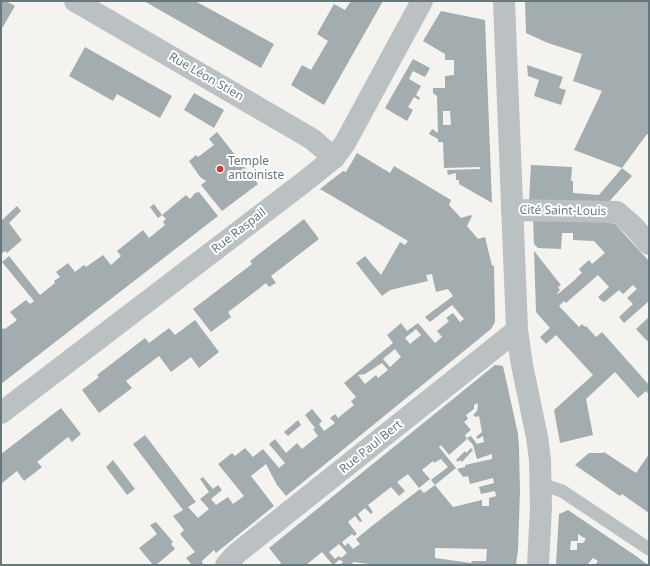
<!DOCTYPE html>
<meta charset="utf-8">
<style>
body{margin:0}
#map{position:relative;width:650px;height:566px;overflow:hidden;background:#f4f3f0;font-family:"Noto Sans",sans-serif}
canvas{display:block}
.frame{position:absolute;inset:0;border:2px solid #65787e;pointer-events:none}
</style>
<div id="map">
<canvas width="650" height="566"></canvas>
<div class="frame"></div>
</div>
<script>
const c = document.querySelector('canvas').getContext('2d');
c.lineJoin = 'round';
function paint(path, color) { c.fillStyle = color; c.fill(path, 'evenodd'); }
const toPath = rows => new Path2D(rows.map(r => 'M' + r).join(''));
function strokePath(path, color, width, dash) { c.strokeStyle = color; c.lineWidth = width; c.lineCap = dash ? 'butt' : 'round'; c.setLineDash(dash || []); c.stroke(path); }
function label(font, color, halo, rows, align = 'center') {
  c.font = font + ' "Noto Sans",sans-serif'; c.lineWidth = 4; c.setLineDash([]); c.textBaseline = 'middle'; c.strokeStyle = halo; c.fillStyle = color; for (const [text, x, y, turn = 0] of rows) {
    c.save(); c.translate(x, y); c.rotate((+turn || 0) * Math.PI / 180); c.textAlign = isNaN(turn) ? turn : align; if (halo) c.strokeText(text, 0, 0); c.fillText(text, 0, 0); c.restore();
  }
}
paint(toPath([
 [1,1,6,1,15,6,1,30],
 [144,1,195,1,274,44,261,68],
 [351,1,383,1,324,105,291,85,302,65,311,70,328,41,317,34,334,4,345,10],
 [525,1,649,1,649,136,647,134,622,168,574,150,602,91,573,81,582,54,548,43,526,33],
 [441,11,485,20,492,203,459,184,459,180,456,180,456,173,448,175,447,170,480,169,480,167,444,168,443,142,438,142,438,139,429,134,432,129,438,133,437,96,433,93,433,88,445,88,445,76,454,75,454,60,445,60,445,54,423,41],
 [443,111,450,111,451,125,443,125],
 [85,47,172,96,160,118,117,94,113,101,69,76],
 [413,59,430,68,425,77,413,71,409,79,421,86,416,95,420,98,419,100,414,97,408,107,413,110,407,121,385,108],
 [527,65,563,77,559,88,566,90,561,105,534,96,539,80,528,76],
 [194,93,224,110,214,128,184,110],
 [217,132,258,184,222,211,201,185,206,181,200,177,189,161,196,155,198,157,214,145,209,139],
 [357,153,390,173,394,166,451,200,449,205,461,218,471,215,472,216,467,226,478,239,485,237,492,266,494,265,495,322,491,329,286,496,277,485,266,464,251,476,274,506,216,553,214,550,202,561,203,565,192,565,186,558,195,552,180,534,184,530,173,516,183,510,133,444,145,435,196,502,188,507,198,518,209,509,200,499,209,492,200,479,203,477,213,489,218,485,222,490,211,499,216,505,228,497,233,504,244,496,218,464,232,453,235,456,245,448,253,457,263,449,279,468,285,463,269,444,275,439,286,453,297,443,302,449,318,436,313,429,315,428,305,415,312,409,322,421,319,424,324,431,335,423,330,418,335,414,338,418,354,405,351,401,356,397,344,383,393,343,387,335,401,323,407,331,418,323,435,343,442,337,437,331,449,321,446,318,453,313,460,322,464,319,452,305,430,322,425,317,453,296,448,289,436,292,432,274,426,275,428,281,390,290,382,296,356,263,365,256,381,275,400,242,405,245,408,241,320,189,343,171,346,172],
 [416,329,421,335,410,344,405,338],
 [395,349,401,357,390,367,383,359],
 [382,363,388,370,378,378,376,375,365,384,358,375,365,374],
 [531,165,572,167,571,181,573,181,573,193,599,195,622,168,632,176,606,205,529,201],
 [199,192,218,216,1,384,1,330,4,328,5,329,17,320,10,312,26,300,30,304,34,301,2,262,9,256,40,295,55,283,54,281,60,277,56,272,68,263,75,272,84,265,86,267,103,255,111,265,121,256,117,251,143,230,149,238,165,225,163,222,166,219,162,215,186,195,190,199,195,193],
 [154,204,162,215,158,218,150,207],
 [17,206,21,211,9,223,22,240,7,253,5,251,1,254,1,221],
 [533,217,603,221,615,224,649,261,649,301,624,323,619,317,633,304,627,298,637,289,633,285,623,294,619,290,606,301,603,302,598,297,609,287,598,275,566,303,564,301,559,306,579,327,582,324,585,327,586,326,596,337,602,332,649,385,649,395,646,391,638,398,615,372,586,399,593,435,560,443,554,410,593,375,556,335,546,344,540,337,550,328,536,312,534,251,561,285,558,287,560,290,557,293,558,294,577,278,576,278,582,273,579,269,589,260,592,264,605,253,594,241,573,240,573,233,562,233,561,249,538,248,534,244],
 [304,219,319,239,271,276,276,283,269,287,266,283,252,294,228,312,231,317,211,332,193,309,252,264,250,261],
 [649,317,649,340,647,341,636,329],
 [195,320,219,352,199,368,191,357,171,372,159,356,126,381,132,388,99,413,82,390,99,377,97,375,145,338,149,343,169,328,175,335],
 [495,365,503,366,518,434,519,448,520,491,518,550,516,565,378,565,353,562,352,565,341,565,343,561,339,560,333,565,322,552,306,565,280,565,281,563,269,548],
 [477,403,478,405,477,411,473,415,476,417,479,416,482,432,476,437,478,439,483,436,484,442,477,444,471,436,467,438,473,445,477,459,492,454,492,459,465,465,465,467,457,469,463,477,468,476,470,484,493,478,494,483,479,487,481,494,495,491,496,496,489,498,489,506,482,506,482,500,453,507,435,485,456,468,439,447,441,445,449,455,467,439,465,435,471,430,464,422,468,419,466,415,474,409,474,405],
 [441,459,448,467,431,480,435,485,424,493,420,489,377,522,356,539,360,544,353,549,348,543,345,546,342,542,352,534,354,536,357,534,348,522,355,516,360,522,362,521,358,514,365,508,371,514,373,512,368,505,391,487,399,496,405,491,397,482,408,474,419,488,430,479,422,470,433,461,434,463],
 [339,544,347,553,341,558,339,556,335,559,329,552],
 [435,548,487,549,486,561,472,561,471,563,435,558],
 [61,408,81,434,72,442,68,437,37,462,42,467,24,481,17,471,1,484,1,454],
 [298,420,301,425,288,436,284,432],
 [471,448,473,450,462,462,460,460,458,462,456,460,465,451,466,453],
 [604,452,636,473,649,454,649,513,622,494,620,496,575,465,589,453,603,453],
 [113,460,135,489,127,495,106,467],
 [568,510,636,556,648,565,595,565,598,561,593,558,587,565,556,565,559,514],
 [578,534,586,539,583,543,577,543,577,550,570,550,571,541,578,541],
 [156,522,173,542,171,544,175,549,156,565,153,565,139,548,157,534,150,525]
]), '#a3acae');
strokePath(toPath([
 [541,487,550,487,562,491,649,549]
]), '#bbc0c2', 13);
strokePath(toPath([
 [75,1,312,139,334,158],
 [512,210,617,212,632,225,649,244],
 [226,565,236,554,517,330]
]), '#bbc0c2', 22);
strokePath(toPath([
 [504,1,517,330,522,365,537,437,540,460,541,508,538,565],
 [1,413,304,182,334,158,345,143,422,1]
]), '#bbc0c2', 22);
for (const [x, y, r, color] of [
 [220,169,4,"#d23831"]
]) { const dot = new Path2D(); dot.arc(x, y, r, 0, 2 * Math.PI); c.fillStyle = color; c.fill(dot); strokePath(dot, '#fff', 1.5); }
label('12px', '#65787e', '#fff', [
 ["Rue Léon Stien",206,77,30],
 ["Cité Saint-Louis",563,211,1],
 ["Rue Raspail",239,231,-38],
 ["Rue Paul Bert",371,447,-39]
]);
label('12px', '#65787e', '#fff', [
 ["Temple",228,162],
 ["antoiniste",228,176]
], 'left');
</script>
